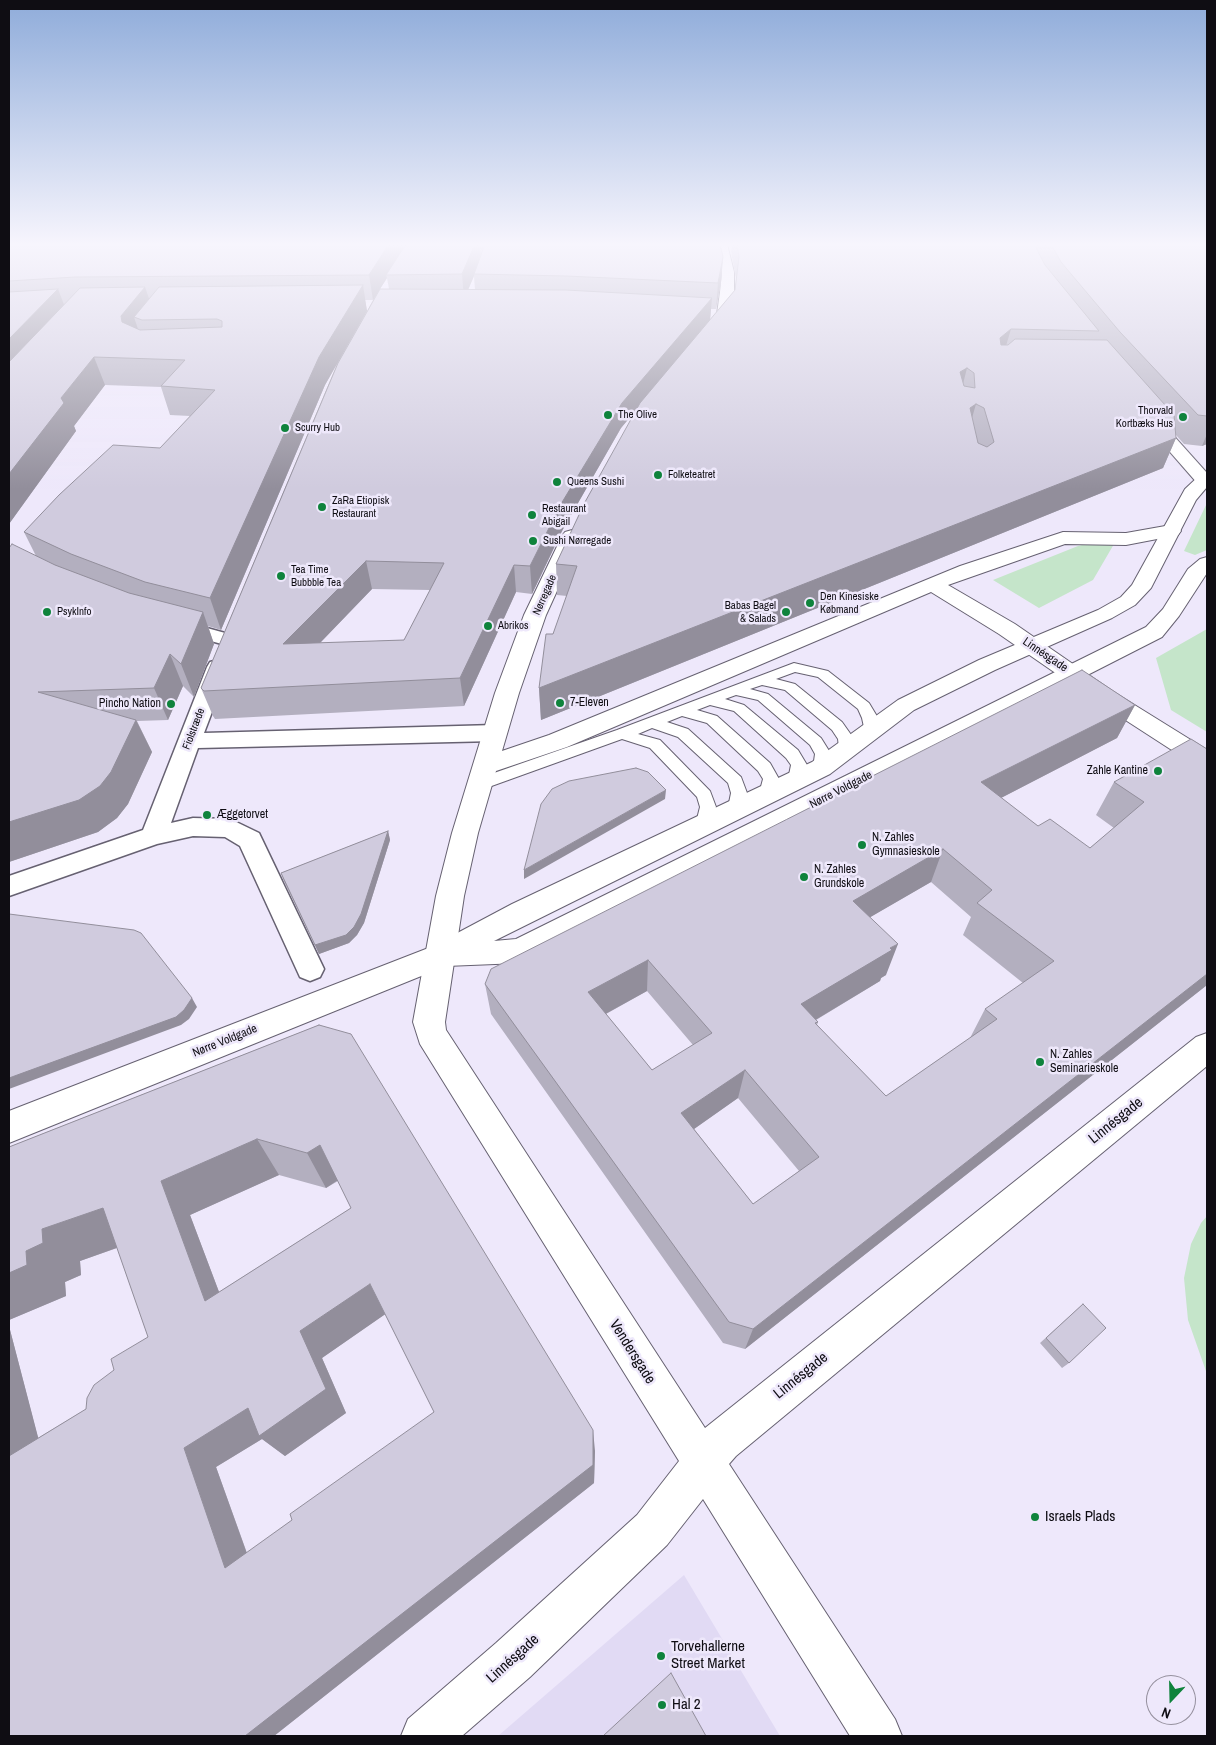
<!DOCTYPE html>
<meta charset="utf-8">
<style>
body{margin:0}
#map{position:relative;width:1216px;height:1745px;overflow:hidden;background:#eee8fb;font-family:"Archivo Narrow",sans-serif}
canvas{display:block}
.frame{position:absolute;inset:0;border:10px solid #0f0d13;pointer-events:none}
.north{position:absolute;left:1146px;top:1675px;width:50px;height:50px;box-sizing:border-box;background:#eee8fb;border:1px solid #95909e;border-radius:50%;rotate:201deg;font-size:14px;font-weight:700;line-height:20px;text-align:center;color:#0f0d13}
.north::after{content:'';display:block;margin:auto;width:18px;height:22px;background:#0f833c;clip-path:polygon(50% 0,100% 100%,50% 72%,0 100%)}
</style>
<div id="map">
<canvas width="1216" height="1745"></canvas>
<div class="frame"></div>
<div class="north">N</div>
</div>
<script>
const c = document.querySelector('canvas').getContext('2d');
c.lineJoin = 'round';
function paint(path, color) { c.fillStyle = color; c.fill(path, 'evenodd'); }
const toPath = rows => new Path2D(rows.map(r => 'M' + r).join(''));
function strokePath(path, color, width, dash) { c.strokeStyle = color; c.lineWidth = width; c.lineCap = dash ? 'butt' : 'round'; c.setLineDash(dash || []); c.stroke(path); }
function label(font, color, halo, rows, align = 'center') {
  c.font = font + ' "Archivo Narrow",sans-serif'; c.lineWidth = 5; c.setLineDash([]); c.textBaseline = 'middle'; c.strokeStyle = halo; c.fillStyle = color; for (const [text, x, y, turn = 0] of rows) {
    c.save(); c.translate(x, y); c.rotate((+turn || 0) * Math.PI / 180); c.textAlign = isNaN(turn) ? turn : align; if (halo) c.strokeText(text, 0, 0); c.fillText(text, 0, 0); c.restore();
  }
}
paint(toPath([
 [684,1575,780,1736,498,1736]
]), '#e1daf4');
paint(toPath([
 [1207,503,1207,550,1195,555,1184,551],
 [1093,542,1114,544,1093,580,1039,608,993,580,1078,546],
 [1207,629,1207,732,1171,710,1156,658],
 [1207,1216,1207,1374,1188,1320,1184,1278,1191,1244,1201,1223]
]), '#c5e5ca');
const service = toPath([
 [794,663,828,671,869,703,878,718,879,732,871,737,866,736,862,718,858,709,818,677,795,672,776,679,795,684,842,722,854,739,854,751,852,755,840,755,838,739,832,730,785,690,762,685,750,689,768,694,821,738,831,754,829,768,827,772,821,773,815,772,813,768,815,754,810,745,758,700,736,695,725,699,744,705,798,750,807,765,804,780,802,784,796,786,790,784,788,780,791,765,786,758,734,711,710,705,697,710,717,716,770,763,779,779,775,794,773,798,767,800,761,798,759,794,763,779,758,771,707,723,682,716,667,722,688,729,741,777,747,793,744,808,742,812,736,814,730,812,728,808,731,793,728,783,678,737,652,728,638,734,660,740,710,791,716,807,710,827,704,829,698,827,696,823,700,807,697,797,650,748,622,739,486,788,474,788,472,784,474,780,617,730,794,663]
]);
const pedestrian = toPath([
 [178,620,236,636,239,640,236,644,229,646,171,630,168,626,171,622,178,620],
 [218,660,226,662,229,667,204,733,495,725,503,728,506,733,503,738,495,741,198,748,171,823,193,818,230,819,259,833,324,969,320,977,310,981,300,977,240,846,225,837,193,836,157,844,9,896,9,876,143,830,207,667,210,662,218,660]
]);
const minor = toPath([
 [715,244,727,244,734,272,734,292,731,315,714,336,709,337,702,333,717,314,720,292,722,272,715,244],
 [1149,413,1155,415,1207,473,1207,485,1198,484,1143,421,1141,418,1143,415,1149,413],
 [1171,525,1178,527,1181,531,1178,535,1126,545,1065,544,948,585,1015,624,1112,691,1207,750,1207,769,1198,767,1096,701,999,634,931,592,567,747,496,771,478,833,464,896,445,1022,446,1030,705,1428,1196,1037,1207,1033,1207,1066,736,1456,729,1464,895,1719,902,1736,850,1736,703,1499,667,1545,530,1677,462,1736,401,1736,408,1719,496,1643,637,1515,679,1461,420,1044,413,1022,436,896,452,833,495,693,524,615,562,536,565,532,572,530,579,532,582,536,546,615,519,693,502,751,549,735,960,566,1063,532,1126,533,1171,525]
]);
const tertiary = toPath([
 [1207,473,1207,487,1196,500,1151,588,1135,605,1112,618,995,670,914,710,830,774,494,941,516,939,1146,627,1163,609,1188,569,1200,559,1207,557,1207,573,1179,616,1162,637,530,959,520,963,446,966,9,1143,9,1111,431,947,512,904,812,762,898,700,979,660,1098,610,1121,597,1132,585,1185,489,1201,474,1207,473]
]);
strokePath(service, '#666171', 2);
strokePath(pedestrian, '#666171', 3);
strokePath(minor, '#666171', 2);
strokePath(tertiary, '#666171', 2);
paint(service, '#fff');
paint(pedestrian, '#fff');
paint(minor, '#fff');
paint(tertiary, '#fff');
paint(toPath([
 [9,244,720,244,723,257,721,282,716,309,711,309,710,320,735,290,736,279,731,252,732,244,1207,244,1207,444,1202,446,1184,444,1176,435,1176,438,1163,468,541,720,539,688,553,634,567,596,557,595,556,564,637,409,621,428,562,531,532,594,516,592,464,706,215,719,213,716,201,688,337,364,325,385,221,630,208,626,214,644,194,697,183,686,168,720,137,721,152,752,128,804,117,818,98,832,9,862,36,556,24,532,160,448,190,416,170,415,161,387,105,385,74,426,76,431,9,524],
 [474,276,475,290,468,290],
 [387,278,389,289,380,289],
 [365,300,373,300,367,311],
 [372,589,430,590,404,640,320,643],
 [1135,705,1117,738,1001,798,1038,826,1090,848,1114,828,1096,815,1114,782,1207,749,1207,985,745,1349,723,1343,491,1014,485,984],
 [931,882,971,917,963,935,1023,983,985,1009,970,1038,886,1096,817,1025,818,1022,816,1020,880,981,881,978,886,975,870,917],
 [647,991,693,1045,652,1070,606,1014],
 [738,1098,799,1171,753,1204,694,1129],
 [388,831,390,840,364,923,357,935,349,943,319,954,284,882,281,873],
 [319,1025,595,1451,594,1483,274,1736,9,1736,9,1326,38,1438,86,1409,114,1370,148,1337,117,1248,80,1261,81,1275,65,1282,66,1296,9,1320,9,1147],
 [279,1175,326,1188,338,1181,351,1208,219,1292,190,1215],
 [385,1314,434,1412,292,1520,247,1553,216,1467,262,1439,285,1456,346,1413,322,1358],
 [1083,1304,1069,1363,1062,1368,1040,1343]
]), '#b3afbf');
paint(toPath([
 [389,244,408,244,386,275,387,278,373,300,369,275],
 [475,244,479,244,481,260,474,274,474,276,464,299,462,274],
 [723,257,721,282,716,309,718,283],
 [363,285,367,311,325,385,221,630,210,598,319,357],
 [145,287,154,313,134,317,139,332,122,322,121,316],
 [58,289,68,315,9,380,9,339],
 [712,298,710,321,621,428,562,531,532,594,530,566,561,504,622,403],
 [1011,329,1003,356,993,366,1000,338],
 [94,357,105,385,74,426,76,431,9,524,9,474,61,398],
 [967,368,960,396,960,372],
 [976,404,968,432,970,408],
 [1207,434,1207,444,1202,446],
 [1176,438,1163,468,541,720,539,688],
 [366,561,372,589,292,672,283,644],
 [514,565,516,592,464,706,460,678],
 [203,612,214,644,194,697,181,664],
 [170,654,183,686,168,720,154,688],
 [1135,705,1117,738,968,815,981,782],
 [136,720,152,752,128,804,117,818,98,832,9,862,9,822],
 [666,790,665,799,524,879,524,870],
 [388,831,390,840,364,923,357,935,349,943,319,954,315,945],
 [943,849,931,882,843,933,853,901],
 [898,944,886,975,881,978,880,981,792,1034,801,1004,890,948],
 [648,960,647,991,589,1023,588,992],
 [1207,974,1207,985,745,1349,753,1329],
 [192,998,197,1007,189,1019,181,1025,9,1089,9,1078],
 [745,1070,738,1098,677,1141,681,1113],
 [257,1139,279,1175,190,1215,233,1329,205,1301,161,1181],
 [320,1145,338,1180,326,1188,307,1153],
 [103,1208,136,1241,80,1261,81,1275,65,1282,66,1296,9,1320,9,1273,42,1229],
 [370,1284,387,1313,322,1358,346,1413,285,1456,262,1439,216,1467,256,1579,225,1568,184,1448,248,1408,300,1331],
 [9,1326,49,1479,9,1462],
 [593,1430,595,1451,594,1483,274,1736,245,1736]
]), '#928e9b');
const building = toPath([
 [9,244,389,244,369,275,75,277,9,281,9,244],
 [406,244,475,244,462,274,386,275,406,244],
 [485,244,720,244,723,257,718,283,566,276,474,274,485,244],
 [737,244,1034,244,1045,265,1099,331,1011,329,1000,338,1001,345,1008,345,1015,339,1107,340,1174,415,1176,438,539,688,546,634,553,634,577,566,556,564,585,502,640,403,735,290,739,257,737,244],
 [967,368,974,373,975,388,964,386,960,372,967,368],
 [976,404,984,408,994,442,987,447,978,443,970,408,976,404],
 [1051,244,1207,244,1207,416,1198,415,1120,332,1061,262,1051,244],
 [363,285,319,357,210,598,145,582,71,554,24,532,59,495,113,445,160,448,215,390,161,386,185,360,94,357,61,398,64,403,9,474,9,362,80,288,145,287,121,316,122,322,140,330,222,327,222,321,217,319,142,320,134,317,159,287,363,285],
 [58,289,9,339,9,292,58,289],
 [380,289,566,290,712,298,622,403,561,504,530,566,514,565,460,678,204,691,201,688,338,363,380,289],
 [366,561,444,563,404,640,283,644,366,561],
 [12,544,55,565,129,593,203,612,181,664,170,654,154,688,38,692,136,720,111,772,100,786,79,800,9,822,9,548,12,544],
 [1082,670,1135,705,981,782,1038,826,1050,819,1090,848,1144,802,1114,782,1191,739,1207,749,1207,974,753,1329,729,1322,485,984,491,969,1082,670],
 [943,849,992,890,977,903,1054,961,985,1009,997,1019,886,1096,815,1023,818,1022,801,1004,892,950,890,948,898,944,853,901,943,849],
 [648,960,712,1033,652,1070,588,992,648,960],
 [745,1070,819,1157,753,1204,681,1113,745,1070],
 [636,768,648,772,666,790,524,870,541,804,552,789,569,781,636,768],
 [388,831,361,914,354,927,346,935,315,945,281,873,388,831],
 [9,914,134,930,141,933,192,998,184,1010,176,1017,9,1078,9,914],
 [319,1025,351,1034,593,1430,593,1465,245,1736,9,1736,9,1456,86,1409,87,1398,94,1385,114,1370,111,1359,148,1337,103,1208,42,1229,43,1243,26,1251,27,1265,9,1273,9,1147,319,1025],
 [257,1139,307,1153,320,1145,351,1208,205,1301,161,1181,257,1139],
 [370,1284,434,1412,290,1514,292,1520,225,1568,184,1448,248,1408,259,1436,326,1389,300,1331,370,1284],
 [1083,1304,1106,1328,1069,1363,1046,1338,1083,1304],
 [671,1673,706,1736,603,1736,671,1673]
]);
paint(building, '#d0cbde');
strokePath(building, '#928e9b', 1);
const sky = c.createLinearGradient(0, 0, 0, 489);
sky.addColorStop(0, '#8facda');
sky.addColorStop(0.5, '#f7f5fd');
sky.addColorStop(1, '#f7f5fd00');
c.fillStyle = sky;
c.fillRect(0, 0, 1216, 489);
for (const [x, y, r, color] of [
 [608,415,5,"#0f833c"],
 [1183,417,5,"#0f833c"],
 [285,428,5,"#0f833c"],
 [658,475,5,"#0f833c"],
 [557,482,5,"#0f833c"],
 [322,507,5,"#0f833c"],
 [532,515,5,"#0f833c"],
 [533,541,5,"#0f833c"],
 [281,576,5,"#0f833c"],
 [810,603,5,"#0f833c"],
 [47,612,5,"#0f833c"],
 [786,612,5,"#0f833c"],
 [488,626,5,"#0f833c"],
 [560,703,5,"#0f833c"],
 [171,704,5,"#0f833c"],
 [1158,771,5,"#0f833c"],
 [207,815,5,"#0f833c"],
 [862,845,5,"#0f833c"],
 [804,877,5,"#0f833c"],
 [1040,1062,5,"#0f833c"],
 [1035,1517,5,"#0f833c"],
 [661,1656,5,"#0f833c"],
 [662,1705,5,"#0f833c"]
]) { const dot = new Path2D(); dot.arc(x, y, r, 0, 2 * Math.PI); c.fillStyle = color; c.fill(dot); strokePath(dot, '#eee8fb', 2); }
label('11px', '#0f0d13', '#eee8fb', [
 ["Thorvald",1173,411,"right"],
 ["Kortbæks Hus",1173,424,"right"],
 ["The Olive",618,415],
 ["Scurry Hub",295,428],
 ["Folketeatret",668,475],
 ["Queens Sushi",567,482],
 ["ZaRa Etiopisk",332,501],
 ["Restaurant",332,514],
 ["Restaurant",542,509],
 ["Abigail",542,522],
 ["Sushi Nørregade",543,541],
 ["Tea Time",291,570],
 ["Bubbble Tea",291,583],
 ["Den Kinesiske",820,597],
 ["Købmand",820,610],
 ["Babas Bagel",776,606,"right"],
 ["& Salads",776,619,"right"],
 ["PsykInfo",57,612],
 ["Abrikos",498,626]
], 'left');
label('11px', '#0f0d13', '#eee8fb', [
 ["Nørregade",545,595,-66],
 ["Fiolstræde",194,729,-69]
]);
label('12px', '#0f0d13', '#eee8fb', [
 ["Linnésgade",1045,655,34],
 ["Nørre Voldgade",841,790,-27],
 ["Nørre Voldgade",225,1041,-22]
]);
label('12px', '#0f0d13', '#eee8fb', [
 ["7-Eleven",570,703],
 ["Pincho Nation",161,704,"right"],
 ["Zahle Kantine",1148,771,"right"],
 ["Æggetorvet",217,815],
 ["N. Zahles",872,838],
 ["Gymnasieskole",872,852],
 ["N. Zahles",814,870],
 ["Grundskole",814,884],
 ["N. Zahles",1050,1055],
 ["Seminarieskole",1050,1069]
], 'left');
label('15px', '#0f0d13', '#eee8fb', [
 ["Linnésgade",1116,1121,-39],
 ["Vendersgade",632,1352,58],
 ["Linnésgade",801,1376,-39],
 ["Linnésgade",513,1659,-42]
]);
label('15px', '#0f0d13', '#eee8fb', [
 ["Israels Plads",1045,1517],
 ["Torvehallerne",671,1647],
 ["Street Market",671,1664],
 ["Hal 2",672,1705]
], 'left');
</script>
